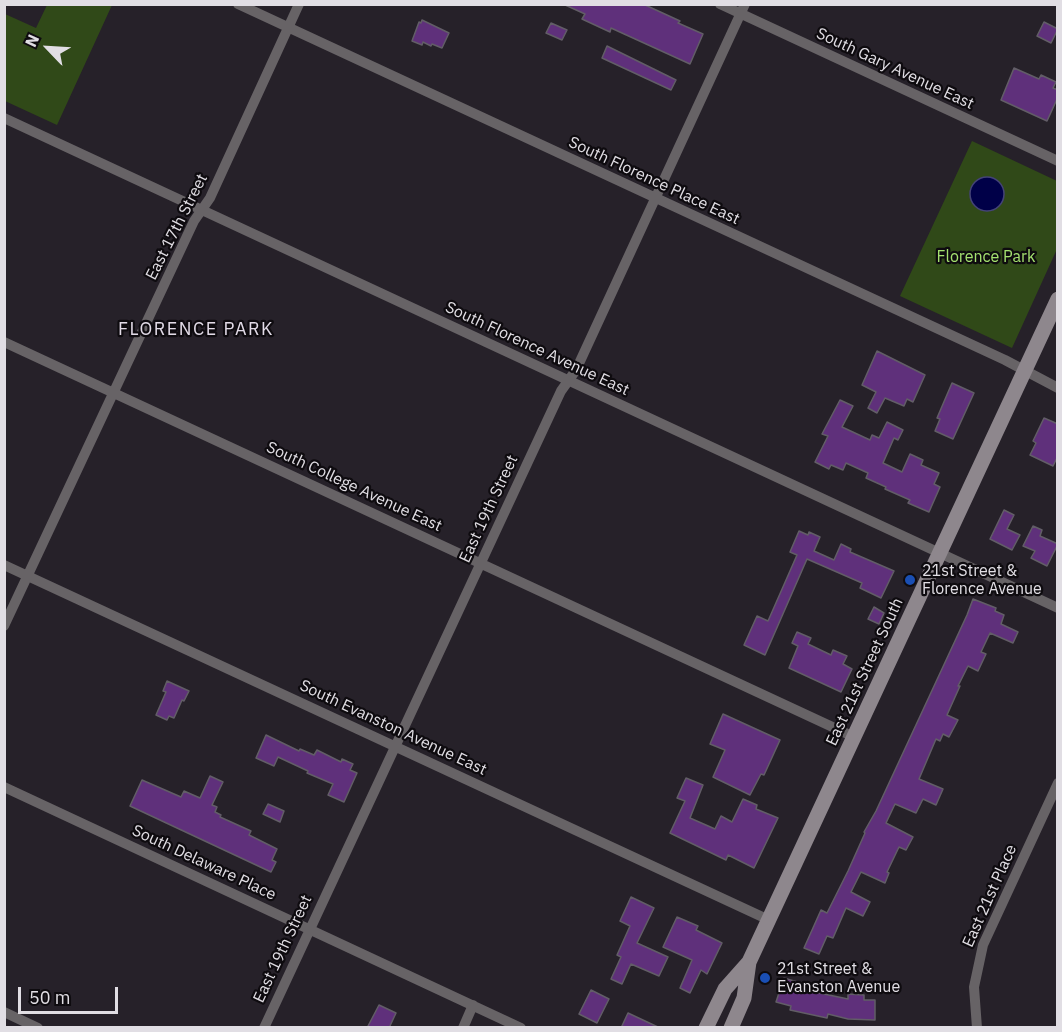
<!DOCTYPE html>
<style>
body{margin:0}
#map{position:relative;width:1062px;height:1032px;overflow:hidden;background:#262129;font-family:"IBM Plex Sans",sans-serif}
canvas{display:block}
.frame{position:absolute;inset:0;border:6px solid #e1dee4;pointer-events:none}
.north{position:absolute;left:18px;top:18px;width:60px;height:60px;-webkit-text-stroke:4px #0e0b0f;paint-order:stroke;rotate:295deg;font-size:16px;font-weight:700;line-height:24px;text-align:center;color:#e1dee4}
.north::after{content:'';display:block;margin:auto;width:21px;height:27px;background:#e1dee4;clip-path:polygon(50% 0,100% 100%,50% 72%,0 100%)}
.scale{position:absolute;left:18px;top:987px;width:100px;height:27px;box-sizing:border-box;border:3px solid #e1dee4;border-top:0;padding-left:8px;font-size:18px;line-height:21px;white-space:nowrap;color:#e1dee4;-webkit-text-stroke:4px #0e0b0f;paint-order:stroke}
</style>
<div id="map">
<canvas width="1062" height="1032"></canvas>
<div class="frame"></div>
<div class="north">N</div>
<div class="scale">50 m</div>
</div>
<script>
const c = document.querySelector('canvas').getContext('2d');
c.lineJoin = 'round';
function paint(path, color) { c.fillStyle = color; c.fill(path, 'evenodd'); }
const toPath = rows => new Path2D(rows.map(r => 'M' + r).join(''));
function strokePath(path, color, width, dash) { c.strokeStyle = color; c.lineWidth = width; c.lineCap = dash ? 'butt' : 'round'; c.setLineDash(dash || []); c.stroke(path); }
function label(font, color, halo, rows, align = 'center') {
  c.font = font + ' "IBM Plex Sans",sans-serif'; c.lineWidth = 4.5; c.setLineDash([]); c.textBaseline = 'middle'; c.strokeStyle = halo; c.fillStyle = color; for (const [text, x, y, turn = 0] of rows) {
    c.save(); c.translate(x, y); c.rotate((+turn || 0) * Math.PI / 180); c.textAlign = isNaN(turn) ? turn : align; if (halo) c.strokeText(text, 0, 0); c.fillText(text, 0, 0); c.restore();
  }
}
paint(toPath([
 [47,5,112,5,57,125,5,101,5,14,36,28],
 [972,141,1057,181,1057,249,1012,348,900,296]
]), '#304918');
const water = toPath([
 '970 194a17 17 0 1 1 34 0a17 17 0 1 1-34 0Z'
]);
paint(water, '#000048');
strokePath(water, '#444377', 1.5);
const building = toPath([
 [563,4,643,4,680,21,678,23,703,34,690,64,611,28,610,32,582,19,585,14,563,4],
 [422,20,449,33,442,48,432,44,431,46,423,42,422,45,412,41,419,22,421,23,422,20],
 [1044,22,1058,29,1051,43,1037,36,1044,22],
 [551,23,567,30,562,40,546,33,551,23],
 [607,46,676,80,671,90,602,58,607,46],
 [1014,68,1039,79,1041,75,1056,82,1053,88,1058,90,1058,97,1047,121,1001,100,1014,68],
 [877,351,925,375,913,402,907,399,904,406,885,398,877,413,868,408,876,392,862,385,877,351],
 [952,383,974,393,953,439,935,431,940,419,937,418,952,383],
 [840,400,853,406,842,427,870,440,872,435,879,438,887,422,903,430,898,440,894,438,883,463,902,472,910,454,923,460,921,465,939,473,934,484,940,487,929,512,908,503,910,500,885,489,886,487,866,478,868,473,846,463,843,470,831,465,829,469,815,462,828,436,822,434,840,400],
 [1044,418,1058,424,1058,456,1053,466,1030,455,1036,443,1033,441,1044,418],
 [1004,510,1014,515,1007,529,1020,535,1012,550,990,539,1004,510],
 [1033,526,1042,530,1040,536,1058,544,1047,566,1031,558,1035,551,1023,546,1033,526],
 [799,531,808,535,809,532,820,537,814,551,834,560,841,544,851,549,850,552,894,571,881,598,860,588,862,583,807,559,765,655,744,645,757,616,768,621,797,555,790,552,799,531],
 [973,599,996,608,995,611,1004,615,1001,624,1018,632,1013,643,990,633,981,652,986,654,978,671,968,666,958,686,960,686,947,715,958,720,949,737,943,734,940,741,936,739,919,779,943,789,936,805,923,799,916,813,895,804,886,823,913,837,906,850,899,847,887,872,889,873,885,883,861,872,851,892,870,902,863,916,846,908,833,938,827,936,819,954,804,948,821,910,827,913,848,871,865,833,864,832,876,811,967,615,973,599],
 [874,607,884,613,879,624,868,619,874,607],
 [797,632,811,638,808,644,831,655,833,650,847,656,843,664,852,669,841,692,789,668,798,646,792,643,797,632],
 [167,681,189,691,184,701,182,700,174,718,169,716,167,720,156,715,166,692,163,691,167,681],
 [723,714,780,740,764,775,761,774,750,795,713,777,725,750,710,744,723,714],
 [266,735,299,751,300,749,314,755,317,750,341,762,342,759,353,764,350,770,357,773,344,802,328,795,333,784,307,773,308,771,278,757,274,766,256,758,266,735],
 [210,776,223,782,212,805,217,807,215,812,221,815,220,817,251,831,249,835,277,849,272,860,276,862,271,872,130,806,142,780,181,797,184,791,200,798,210,776],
 [686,778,703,785,690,818,715,829,721,816,732,822,743,799,757,805,756,809,778,818,754,868,728,855,726,860,670,833,685,801,677,798,686,778],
 [268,804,284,811,280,822,263,814,268,804],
 [631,897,654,908,637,943,668,957,659,976,631,964,622,984,611,979,621,957,617,955,630,926,620,921,631,897],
 [677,917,698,926,696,930,722,943,707,974,701,970,690,993,680,988,692,960,663,947,677,917],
 [784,978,807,985,805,990,848,999,848,994,864,995,864,1000,875,1000,875,1020,848,1019,828,1014,827,1018,790,1010,791,1006,776,1002,784,978],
 [591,990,609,999,597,1023,579,1014,591,990],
 [379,1005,396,1013,389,1028,367,1028,379,1005],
 [628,1013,660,1028,621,1028,628,1013]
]);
paint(building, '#5f307b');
strokePath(building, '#625d67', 1.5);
strokePath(toPath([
 [238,4,1005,360,1058,388],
 [720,4,1058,161],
 [4,118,1058,608],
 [4,342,854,737],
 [4,565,769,920],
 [4,626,194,221,210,198,299,4],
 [4,787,521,1028],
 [4,1012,38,1028],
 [264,1028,561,391,576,370,745,4],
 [463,1028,473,1005],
 [977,1028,974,987,983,945,1058,783]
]), '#676366', 10);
strokePath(toPath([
 [706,1028,725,989,749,962,1058,299],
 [731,1028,744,998,749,962]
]), '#8e878d', 15);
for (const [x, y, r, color] of [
 [910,580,6,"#1a4fb4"],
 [765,978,6,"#1a4fb4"]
]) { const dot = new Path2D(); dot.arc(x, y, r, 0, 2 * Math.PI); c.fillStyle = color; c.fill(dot); strokePath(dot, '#0e0b0f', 2); }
label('16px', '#e1dee4', '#0e0b0f', [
 ["South Gary Avenue East",895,69,25],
 ["South Florence Place East",654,181,25],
 ["East 17th Street",177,227,-63],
 ["South Florence Avenue East",537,349,25],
 ["South College Avenue East",354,487,25],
 ["East 19th Street",489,509,-65],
 ["East 21st Street South",865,672,-65],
 ["South Evanston Avenue East",393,728,25],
 ["South Delaware Place",204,863,25],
 ["East 21st Place",990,896,-66],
 ["East 19th Street",283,949,-65]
]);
label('16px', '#a5e170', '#0e0b0f', [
 ["Florence Park",986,257]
]);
label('16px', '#e1dee4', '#0e0b0f', [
 ["21st Street &",922,571],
 ["Florence Avenue",922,589],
 ["21st Street &",777,969],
 ["Evanston Avenue",777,987]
], 'left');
c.letterSpacing = '1.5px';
label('18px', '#e2dbe7', '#0e0b0f', [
 ["FLORENCE PARK",196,330]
]);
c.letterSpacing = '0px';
</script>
